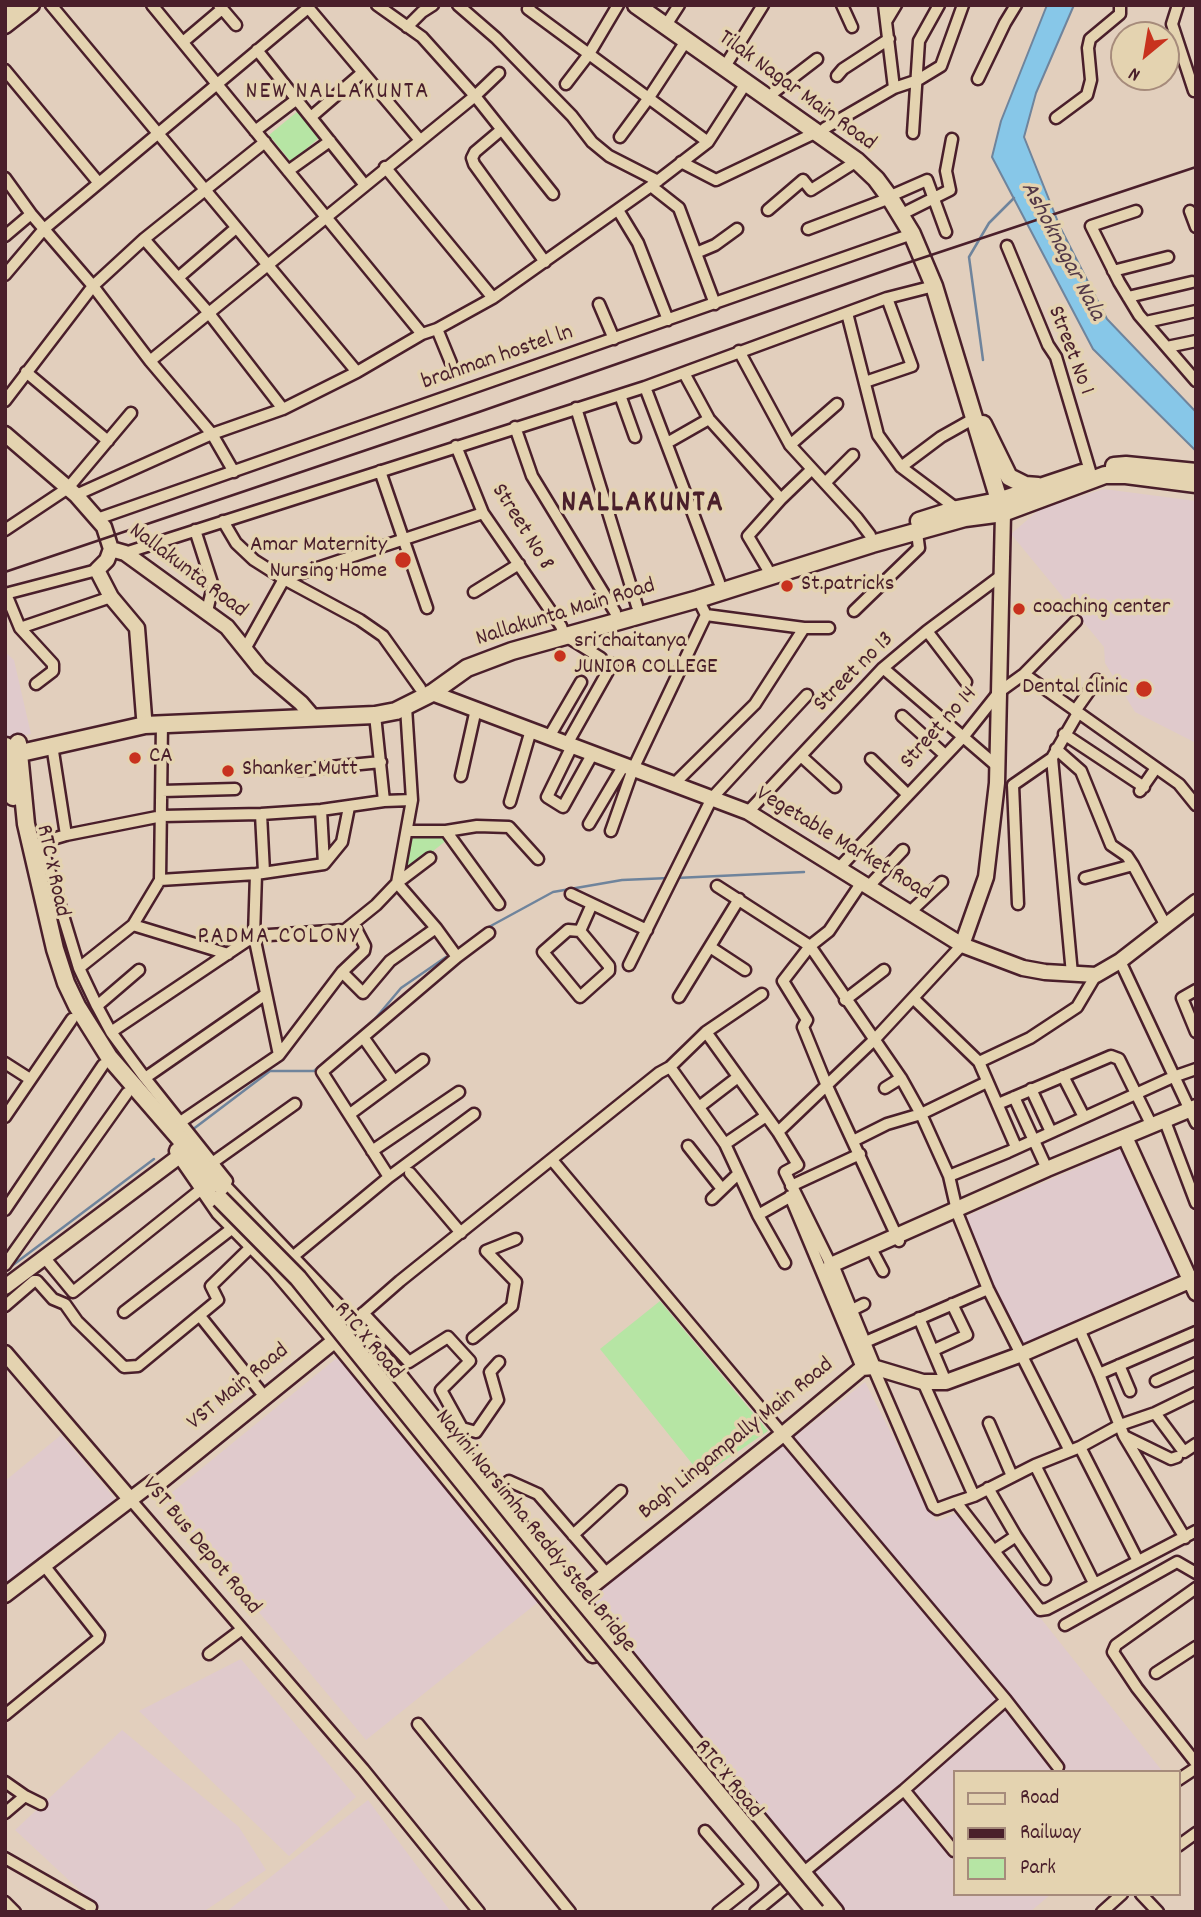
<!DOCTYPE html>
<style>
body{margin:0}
#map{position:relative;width:1201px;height:1917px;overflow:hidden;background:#e2cfbd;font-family:Dekko,sans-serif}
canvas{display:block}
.frame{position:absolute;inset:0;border:7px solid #4a1f2b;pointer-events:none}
.legend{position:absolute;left:953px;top:1770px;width:228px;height:126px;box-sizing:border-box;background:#e4d3b0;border:2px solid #a68b7b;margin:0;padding:9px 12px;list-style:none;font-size:21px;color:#4a1f2b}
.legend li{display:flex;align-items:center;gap:14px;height:35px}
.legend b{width:35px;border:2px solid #a68b7b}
.north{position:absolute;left:1110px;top:21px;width:70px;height:70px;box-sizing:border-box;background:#e4d3b0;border:2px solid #a68b7b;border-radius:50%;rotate:210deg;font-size:19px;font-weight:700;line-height:28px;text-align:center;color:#4a1f2b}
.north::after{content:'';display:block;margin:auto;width:24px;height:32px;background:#c8321e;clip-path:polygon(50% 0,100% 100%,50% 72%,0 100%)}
</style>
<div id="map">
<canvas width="1201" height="1917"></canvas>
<div class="frame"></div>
<ul class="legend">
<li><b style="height:9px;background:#e4d3b0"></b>Road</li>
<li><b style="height:9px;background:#4a1f2b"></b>Railway</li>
<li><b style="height:19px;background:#b6e5a4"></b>Park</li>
</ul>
<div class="north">N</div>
</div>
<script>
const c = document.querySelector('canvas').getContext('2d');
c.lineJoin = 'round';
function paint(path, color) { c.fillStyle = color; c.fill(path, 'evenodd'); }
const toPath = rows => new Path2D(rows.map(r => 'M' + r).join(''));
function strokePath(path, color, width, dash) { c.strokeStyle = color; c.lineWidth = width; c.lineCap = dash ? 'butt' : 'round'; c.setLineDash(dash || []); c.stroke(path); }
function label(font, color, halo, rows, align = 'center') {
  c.font = font + ' Dekko,sans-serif'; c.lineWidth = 7; c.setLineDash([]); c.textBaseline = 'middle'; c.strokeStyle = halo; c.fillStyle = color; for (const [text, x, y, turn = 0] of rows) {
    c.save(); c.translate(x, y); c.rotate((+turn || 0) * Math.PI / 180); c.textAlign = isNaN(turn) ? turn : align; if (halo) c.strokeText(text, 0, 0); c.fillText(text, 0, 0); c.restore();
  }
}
paint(toPath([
 [1104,489,1196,501,1196,743,1135,712,1105,663,1104,647,1011,534,1041,508],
 [5,652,14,660,31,734,5,741],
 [1123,1148,1186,1277,1025,1350,960,1219],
 [344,1352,542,1599,366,1740,164,1499],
 [865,1382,936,1521,957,1513,1163,1772,954,1772,954,1894,1051,1894,1030,1912,839,1912,582,1601],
 [61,1435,118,1502,5,1595,5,1481],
 [241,1659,356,1797,289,1856,139,1711],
 [122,1730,239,1827,266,1870,203,1912,103,1912,15,1830],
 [368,1800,451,1912,226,1912]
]), '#e0cacc');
paint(toPath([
 [298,111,320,137,291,162,269,135],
 [414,829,458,831,401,877,405,859],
 [660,1301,768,1431,702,1476,600,1349]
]), '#b6e5a4');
const water = toPath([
 [1047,5,1074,5,1036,93,1024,137,1060,227,1107,319,1196,412,1196,451,1093,349,992,157,1001,121,1047,5]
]);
paint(water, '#87c7e8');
strokePath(water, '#6f849c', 2);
strokePath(toPath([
 [983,360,969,257,989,223,1014,198],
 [676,878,804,872],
 [487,928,553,892,622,880,669,878],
 [192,1130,270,1071,314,1071,374,1020,401,988,446,957],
 [5,1271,154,1159]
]), '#6f849c', 2.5);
const street = toPath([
 [51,5,357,372],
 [152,5,422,334],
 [219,5,236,25],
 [306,5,419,139],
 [377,5,422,37,475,96,553,194],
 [458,5,496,38,572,116,592,142,609,156,658,181],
 [530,5,528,9,708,142],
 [842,5,852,27],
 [884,5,894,88],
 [1178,5,1172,24,1194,91],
 [670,19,679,5],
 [887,20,896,5],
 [407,27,422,12,433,5],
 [183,42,222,9],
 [257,50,364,184],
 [724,68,763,5],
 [5,70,98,182],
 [837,76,843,69,889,39],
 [978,79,1005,23,1016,5],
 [566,84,589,54,618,5],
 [774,92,817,59],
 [311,117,362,73],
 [1056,118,1087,95,1091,80,1088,48,1090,39,1120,14,1120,5],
 [825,128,894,88,918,80,941,66,963,5],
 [501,130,475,152,472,158,474,164,545,262],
 [255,131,297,99],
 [913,133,919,41,939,5],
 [620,137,648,99,686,41],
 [681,162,716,180,817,132],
 [385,167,493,298],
 [288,171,330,141],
 [5,178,31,214,93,286,150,361,212,434,234,472],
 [651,186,679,208,715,304],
 [895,194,927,180,946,232],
 [618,210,638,243,668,320],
 [768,210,803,180,811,190,857,161],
 [908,211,950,190,946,171,952,139],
 [1136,211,1091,226,1119,282,1139,315,1196,381],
 [1190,211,1196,227],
 [808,229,890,198],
 [5,236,31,214],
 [144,239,208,312,283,409],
 [1007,246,1048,345,1056,357,1090,471],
 [696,253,715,245,737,229],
 [1113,271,1168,257],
 [5,275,44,229,308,8],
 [179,277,236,228],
 [1128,297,1192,282],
 [599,304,614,339],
 [847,313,878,435,901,467,957,509],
 [1146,322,1196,311],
 [437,329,451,363],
 [1167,347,1196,341],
 [739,351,790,445,857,518,870,535],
 [150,361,475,96,499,73],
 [26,372,108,441],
 [684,373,709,419,781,499],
 [865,382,912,366,887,298],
 [645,387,719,582],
 [620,395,635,437],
 [5,401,93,286,144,239,265,142],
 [576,408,637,606],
 [515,427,532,476,615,612],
 [667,443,709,419],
 [790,445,837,404],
 [456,446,483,513,561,626,564,635,601,658],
 [901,467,941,437,973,419],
 [380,471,427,608],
 [825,483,853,455],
 [76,495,212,434,283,409,357,372,422,334,437,329,493,298,651,186,708,142,746,83],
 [97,519,912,234],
 [223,521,236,543,254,560,284,579,360,620,383,636,420,688],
 [5,530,68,488,131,413],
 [195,530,213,586,207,611],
 [125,553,645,387,887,298,934,286],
 [767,568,748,536,781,499,811,470],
 [474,592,519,564],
 [5,594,97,570],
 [6,594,20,628,53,664,53,671,36,684],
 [854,611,919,548,917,533],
 [706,615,804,628,829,628],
 [20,628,111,597],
 [927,631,966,682],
 [245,649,284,579,483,513],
 [883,668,998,767],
 [1024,674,1179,784,1196,805],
 [1075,711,1097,680],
 [375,715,384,801],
 [902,716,945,755],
 [1064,734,1144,787],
 [549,737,581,682],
 [567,744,612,664],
 [52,745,66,835],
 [572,746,547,797,563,807,593,753],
 [1056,749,1081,771,1111,845,1127,856,1133,865,1166,926],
 [801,756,835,787],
 [1052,758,1072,974],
 [871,759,907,794],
 [299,770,381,762],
 [461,776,476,709],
 [674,784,755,704,804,628],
 [162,791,235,789],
 [1140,791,1156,768],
 [510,802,531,730],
 [321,810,324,864],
 [748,812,883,668,927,631,1002,575],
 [261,814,264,872],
 [589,824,624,765],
 [408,831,446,831,477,826,509,827,538,859],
 [446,831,499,904],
 [611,831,633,769,706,615,698,599],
 [41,843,79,968,97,1006,111,1032,145,1078,227,1181],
 [36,844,66,835,162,816,261,814,321,810,384,801,412,800],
 [839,868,964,736,999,692,1024,674,1076,621],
 [256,874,254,936,279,1055],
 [1085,878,1133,865],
 [160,880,162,723],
 [862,882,829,931,810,946,783,981,807,1020,803,1027,827,1086,899,1241],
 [717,886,810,946,901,1078,921,1114,949,1176,958,1215,988,1289,1070,1451],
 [868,887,903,850],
 [571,894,647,930],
 [1018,904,1013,785,1052,758,1078,713],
 [910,912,942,882],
 [133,925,228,954],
 [580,931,609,966,609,971,580,997,543,952,568,930,580,931,592,904],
 [710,947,745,970],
 [457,957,489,933],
 [1120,961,1196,1123],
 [629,965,712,798,807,695],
 [79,968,133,925,160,880,256,874,324,864,342,842,349,807],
 [342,972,363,993,390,961,436,928],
 [1196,990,1182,998,1196,1032],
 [679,997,739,899],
 [913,998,979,1062,1016,1147],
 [845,1000,884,970],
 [97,1006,139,970],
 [111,1032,254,936,345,930,376,905,397,883,430,858],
 [706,1032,778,1132,798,1165,785,1172,831,1265],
 [363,1037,394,1081],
 [979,1062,1030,1038,1077,1007,1096,975],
 [5,1063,30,1079],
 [670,1067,725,1144,758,1215,785,1263],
 [1063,1076,1084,1117],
 [145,1078,266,994],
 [885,1088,901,1078],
 [1031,1089,1051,1132],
 [1014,1097,1047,1169],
 [998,1104,1111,1056,1119,1059,1152,1126],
 [699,1107,738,1077],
 [350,1114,423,1060],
 [5,1117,72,1019],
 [179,1123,279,1055,342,972,364,951,365,946,354,925],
 [1166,1124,1196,1203],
 [778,1132,875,1039,962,945],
 [853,1141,887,1124,921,1114,987,1082],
 [725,1144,766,1116],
 [688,1146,722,1189],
 [372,1151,459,1092],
 [552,1160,1006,1700,1058,1767],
 [212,1163,295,1104],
 [410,1173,461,1233],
 [949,1176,1008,1152,1173,1077,1196,1069],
 [389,1177,322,1072,457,957,436,928,397,883,412,800,406,707],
 [791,1186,860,1154],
 [790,1196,862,1368],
 [712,1199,738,1174],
 [5,1210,103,1065],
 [758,1215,795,1194],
 [874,1254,883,1271],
 [44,1257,73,1292,204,1187],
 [290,1259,389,1177,474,1114],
 [5,1265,127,1093],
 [5,1306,34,1281,37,1281,53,1299,65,1304,77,1321,124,1367,138,1366,218,1300,211,1286,253,1245],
 [850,1311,864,1304],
 [124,1312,234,1227],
 [363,1313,409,1362,448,1337,470,1361,441,1390,462,1428,476,1432,498,1400,490,1372,499,1362],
 [200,1316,260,1391],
 [919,1318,946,1382],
 [354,1325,358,1323,360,1316,400,1281,659,1073,670,1067,706,1032,762,994],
 [1079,1329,1099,1374],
 [473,1338,512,1306,516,1282,486,1251,516,1239],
 [863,1343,988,1289],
 [934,1350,967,1335,952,1304],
 [1119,1365,1130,1391],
 [873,1367,933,1506,937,1509,956,1502,1040,1610,1047,1609,1196,1531],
 [1156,1381,1196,1363],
 [923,1382,974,1496],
 [1155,1413,1184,1452,1196,1444],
 [989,1423,1012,1476],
 [1124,1436,1171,1459,1177,1457],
 [1080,1447,1138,1561],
 [1035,1465,1094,1583],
 [509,1481,538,1494,607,1574],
 [988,1488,1016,1536],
 [130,1499,363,1769,479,1912],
 [956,1502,974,1496,1035,1465,1080,1447,1120,1425,1155,1413,1196,1393],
 [573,1535,621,1491],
 [1185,1538,1124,1436,1099,1374,1196,1332],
 [995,1550,1016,1536,1045,1579],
 [1196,1588,1116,1645,1113,1652,1137,1688,1196,1763],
 [1065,1625,1177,1562,1196,1573],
 [209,1654,241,1630],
 [1156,1673,1196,1647],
 [5,1715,98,1639,99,1635,43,1564],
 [418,1724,570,1912],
 [1178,1780,1196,1768],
 [5,1782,25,1796,41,1804],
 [904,1790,954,1851],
 [5,1813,25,1796],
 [705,1831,752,1885,718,1912],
 [1178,1846,1196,1833],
 [5,1858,91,1907],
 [1141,1894,1158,1912],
 [5,1902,15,1912],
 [755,1912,904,1790,1006,1700],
 [1102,1912,1122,1894]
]);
const secondary = toPath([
 [5,13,15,5],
 [5,26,32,5],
 [5,434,76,495,104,527,111,549],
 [111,549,125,553,227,627,260,668,301,703,313,717],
 [111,549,107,560,97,570,111,597,137,628,144,717],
 [432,693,748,812,962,945,1023,968,1045,972,1096,975,1120,961,1196,902],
 [962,945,986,877,997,783,1003,513],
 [1125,1137,1196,1293],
 [5,1287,181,1155],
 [5,1353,130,1499],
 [873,1367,831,1265,1047,1169,1196,1107],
 [5,1595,152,1483,159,1483,344,1333],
 [558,1613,783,1434,862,1368,873,1367,923,1382,946,1382,1022,1354,1196,1278]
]);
const primary = toPath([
 [636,5,857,161,876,179,890,198,912,234,934,286,1002,510],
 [983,424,1009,477,1025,485,1038,486],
 [1114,466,1126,465,1196,472],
 [919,521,957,509,998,501,1082,473],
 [18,743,26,824,55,949,66,983,77,1006,109,1057,213,1177,354,1325,402,1380,689,1736,835,1912],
 [6,746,13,797],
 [12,755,145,725,375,715,396,711,432,693,467,668,512,651,698,599,872,544,965,518,1003,513,1105,475,1126,475,1196,484],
 [178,1151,220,1212,276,1269,332,1335,593,1654]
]);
strokePath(street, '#4a1f2b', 15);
strokePath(secondary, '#4a1f2b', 19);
strokePath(primary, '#4a1f2b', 21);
strokePath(street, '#e4d3b0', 10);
strokePath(secondary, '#e4d3b0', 14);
strokePath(primary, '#e4d3b0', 16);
strokePath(toPath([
 [5,572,479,412,898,266,1196,167]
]), '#4a1f2b', 2.5);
const primaryBridge = toPath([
 [220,1199,298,1278,553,1594,816,1912]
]);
strokePath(primaryBridge, '#4a1f2b', 21, []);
strokePath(primaryBridge, '#e4d3b0', 16);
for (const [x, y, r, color] of [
 [403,560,9,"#c8321e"],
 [787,586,7,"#c8321e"],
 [1019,609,7,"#c8321e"],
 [560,656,7,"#c8321e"],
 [1144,689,9,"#c8321e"],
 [135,758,7,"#c8321e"],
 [228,771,7,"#c8321e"]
]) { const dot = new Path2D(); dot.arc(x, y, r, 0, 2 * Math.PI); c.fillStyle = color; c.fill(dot); strokePath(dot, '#e4d3b0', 2.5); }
label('23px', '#4a1f2b', '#e4d3b0', [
 ["Tilak Nagar Main Road",796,92,36],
 ["Street No 1",1069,351,69],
 ["brahman hostel ln",498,359,-19],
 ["Street No 8",521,528,58],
 ["Nallakunta Road",187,572,37],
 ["Nallakunta Main Road",566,614,-17],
 ["Street no 13",855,673,-45],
 ["Street no 14",940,729,-48],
 ["Vegetable Market Road",843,845,31],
 ["RTC X Road",51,871,78],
 ["RTC X Road",367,1342,50],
 ["VST Main Road",239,1388,-39],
 ["Bagh Lingampally Main Road",737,1440,-39],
 ["Nayini Narsimha Reddy Steel Bridge",534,1532,51],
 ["VST Bus Depot Road",200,1547,50],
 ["RTC X Road",727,1780,51]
]);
label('23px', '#4a1f2b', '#e4d3b0', [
 ["Amar Maternity",387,547,"right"],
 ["Nursing Home",387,573,"right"],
 ["St.patricks",801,586],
 ["coaching center",1033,609],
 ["sri chaitanya",574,643],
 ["JUNIOR COLLEGE",574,669],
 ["Dental clinic",1128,689,"right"],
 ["CA",149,758],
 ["Shanker Mutt",242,771]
], 'left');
c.letterSpacing = '2px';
label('24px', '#4a1f2b', '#e4d3b0', [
 ["NEW NALLAKUNTA",338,94],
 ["PADMA COLONY",279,939]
]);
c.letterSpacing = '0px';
label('italic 24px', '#533847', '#e4d3b0', [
 ["Ashoknagar Nala",1061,252,62]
]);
c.letterSpacing = '2px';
label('bold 30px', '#4a1f2b', '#e4d3b0', [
 ["NALLAKUNTA",643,506]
]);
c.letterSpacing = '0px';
</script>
